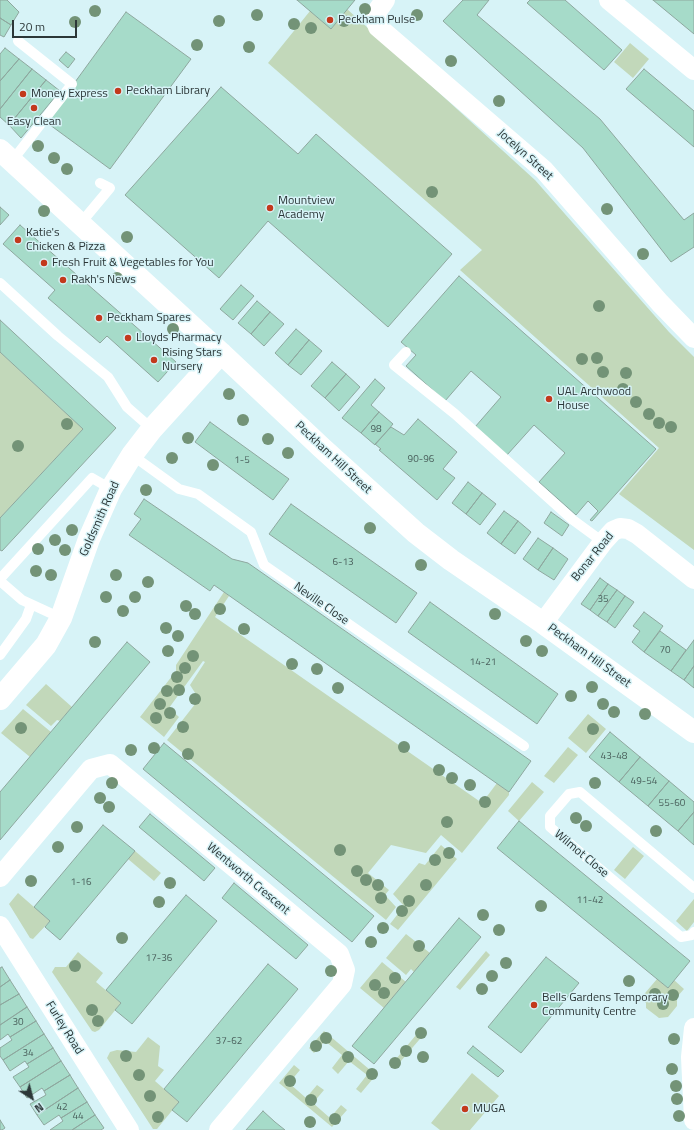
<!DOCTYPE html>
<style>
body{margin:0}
#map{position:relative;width:694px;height:1130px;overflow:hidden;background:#d7f3f7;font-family:"Titillium Web",sans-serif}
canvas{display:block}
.north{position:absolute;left:12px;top:1078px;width:40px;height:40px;-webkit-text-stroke:3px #d7f3f7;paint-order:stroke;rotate:144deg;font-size:11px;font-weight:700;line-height:16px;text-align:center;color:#2c3738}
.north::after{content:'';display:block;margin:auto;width:14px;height:18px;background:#2c3738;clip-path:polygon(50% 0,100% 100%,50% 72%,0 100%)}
.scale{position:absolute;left:12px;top:20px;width:65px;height:18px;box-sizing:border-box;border:2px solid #2c3738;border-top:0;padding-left:5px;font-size:12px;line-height:14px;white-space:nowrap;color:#2c3738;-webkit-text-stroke:3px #d7f3f7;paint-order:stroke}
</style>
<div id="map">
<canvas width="694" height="1130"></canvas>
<div class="north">N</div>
<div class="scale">20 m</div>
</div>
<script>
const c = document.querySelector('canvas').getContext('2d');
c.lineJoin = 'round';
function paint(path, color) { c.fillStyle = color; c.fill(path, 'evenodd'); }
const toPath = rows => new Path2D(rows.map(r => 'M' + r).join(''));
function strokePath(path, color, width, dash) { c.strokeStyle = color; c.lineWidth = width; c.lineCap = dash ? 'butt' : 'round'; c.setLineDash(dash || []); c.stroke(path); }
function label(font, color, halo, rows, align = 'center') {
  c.font = font + ' "Titillium Web",sans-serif'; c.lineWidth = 3; c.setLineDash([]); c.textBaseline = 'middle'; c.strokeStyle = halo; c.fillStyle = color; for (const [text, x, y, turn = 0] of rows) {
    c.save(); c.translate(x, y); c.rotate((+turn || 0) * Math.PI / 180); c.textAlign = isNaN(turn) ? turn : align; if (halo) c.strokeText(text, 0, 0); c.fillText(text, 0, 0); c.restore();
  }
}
paint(toPath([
 [347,9,535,180,669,332,694,357,694,550,619,494,659,448,460,270,482,250,268,63,310,11,331,29],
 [630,43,649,59,633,78,614,62],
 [0,352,83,429,0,518],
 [224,592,229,596,215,617,482,803,497,783,509,792,509,795,462,853,441,835,426,853,391,845,368,873,389,890,385,895,396,907,386,920,167,740,199,699,190,685,205,662,203,661,169,708,179,717,164,737,140,717,176,671,176,665],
 [46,684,72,707,60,721,57,720,51,726,26,705],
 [23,709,51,732,30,757,1,733],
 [588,714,606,729,586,753,568,738],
 [568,747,578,755,554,783,544,776],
 [532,782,544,792,519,821,508,811],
 [441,845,457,859,398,930,390,924,404,906,393,894,419,863,425,865],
 [633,847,644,856,625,879,614,870],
 [135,851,161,873,154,881,128,859],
 [18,893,50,921,33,939,30,938,9,904],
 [694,899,694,922,687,931,676,921],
 [406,934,430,953,414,972,411,969,406,975,386,958],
 [486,951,490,955,460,990,456,987],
 [78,952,103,973,96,982,121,1003,99,1030,95,1032,92,1031,52,972,55,967,66,967],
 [382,962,406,982,384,1008,360,988],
 [657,979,668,988,674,980,684,989,677,997,677,1006,668,1017,659,1018,646,1008,646,1003,640,999],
 [421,1029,425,1033,395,1068,391,1065],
 [324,1031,376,1075,361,1093,356,1089,367,1075,349,1061,338,1074,332,1068,342,1055,325,1041,314,1053,309,1048],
 [148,1037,160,1046,158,1066,164,1070,155,1081,179,1102,157,1129,153,1129,107,1058,110,1052,117,1050,136,1052],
 [294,1065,300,1070,289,1083,306,1098,317,1085,324,1090,313,1103,330,1118,341,1105,347,1110,332,1127,279,1083],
 [472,1073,499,1096,470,1130,440,1130,431,1123]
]), '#c2d8ba');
const building = toPath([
 [0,0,7,0,19,12,11,25,0,18,0,0],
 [297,0,355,0,331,29,297,0],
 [463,0,489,0,477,15,600,119,684,220,694,213,694,247,671,262,583,148,443,21,463,0],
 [530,0,565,0,622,50,604,70,527,3,530,0],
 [653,0,694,0,694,34,653,0],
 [126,12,191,59,110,169,46,122,126,12],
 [0,18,11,25,4,37,0,35,0,18],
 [5,48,19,59,0,81,0,54,5,48],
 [66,52,75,59,68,68,59,60,66,52],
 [19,59,32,69,0,109,0,81,19,59],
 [32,69,46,80,9,125,0,117,0,109,32,69],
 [644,69,694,111,694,147,626,89,644,69],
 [46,80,60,91,21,138,9,125,46,80],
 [221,87,298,154,316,134,452,254,388,327,268,221,219,278,125,195,221,87],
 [0,207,9,215,0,225,0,207],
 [20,225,176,362,158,382,107,336,100,343,48,298,55,290,3,244,20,225],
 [459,276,656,449,592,521,590,520,598,511,588,501,576,515,539,482,565,453,534,425,507,455,475,427,501,397,471,371,445,401,406,366,416,355,401,342,459,276],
 [241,285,254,296,233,320,220,309,241,285],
 [257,301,270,312,251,334,238,323,257,301],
 [270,312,284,324,264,346,251,334,270,312],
 [0,320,116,428,2,551,0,550,0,518,83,429,0,352,0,320],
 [296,329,309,340,288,365,275,353,296,329],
 [309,340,322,351,301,375,288,365,309,340],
 [332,362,346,374,325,398,311,386,332,362],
 [346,374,360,387,339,411,325,398,346,374],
 [375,379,385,388,371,405,379,412,361,433,342,418,375,379],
 [379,412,393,424,375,445,361,433,379,412],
 [418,419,457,452,443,469,455,478,437,500,379,450,381,449,375,444,391,427,404,435,418,419],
 [210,422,289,479,273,500,195,442,210,422],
 [468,482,482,493,466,514,452,503,468,482],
 [482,493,496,504,480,525,466,514,482,493],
 [144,499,232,559,248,563,531,761,509,792,214,585,210,591,129,535,141,519,134,514,144,499],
 [291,504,417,593,396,623,269,534,291,504],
 [504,511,518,521,501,544,487,533,504,511],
 [551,512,569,525,562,536,544,523,551,512],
 [518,521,531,532,515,554,501,544,518,521],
 [538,538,553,548,538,570,523,559,538,538],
 [553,548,568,559,554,580,538,570,553,548],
 [600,578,608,584,590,610,581,604,600,578],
 [608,584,617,590,598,616,590,610,608,584],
 [617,590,625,596,607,622,598,616,617,590],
 [625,596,634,602,615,628,607,622,625,596],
 [430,602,558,694,537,724,408,632,430,602],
 [644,612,663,626,644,652,632,642,640,631,633,626,644,612],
 [660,631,686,650,671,671,644,652,660,631],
 [694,640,694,666,684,680,671,671,694,640],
 [127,642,150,662,0,840,0,792,127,642],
 [694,666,694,688,684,680,694,666],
 [610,732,640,757,619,782,589,757,610,732],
 [164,743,374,916,352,942,143,769,164,743],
 [640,757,669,781,648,806,619,782,640,757],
 [669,781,694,802,694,812,678,831,648,806,669,781],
 [694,812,694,845,678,831,694,812],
 [150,814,215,868,204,881,139,827,150,814],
 [519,821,690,961,668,988,497,848,519,821],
 [103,825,135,851,60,940,45,927,50,921,34,907,103,825],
 [234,883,308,945,296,959,222,898,234,883],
 [186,895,217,921,132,1024,115,1010,121,1003,106,990,186,895],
 [459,918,481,937,374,1064,352,1046,459,918],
 [546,957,579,983,521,1053,488,1027,546,957],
 [268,964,298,989,187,1122,172,1110,179,1102,164,1089,268,964],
 [2,967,10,980,0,987,0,968,2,967],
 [10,980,19,994,0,1005,0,987,10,980],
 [19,994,27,1007,0,1025,0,1005,19,994],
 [27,1007,36,1021,10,1037,8,1034,0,1040,0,1025,27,1007],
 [36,1021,44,1034,3,1060,0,1056,0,1048,12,1040,10,1037,36,1021],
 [44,1034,53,1048,27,1064,25,1061,10,1071,3,1060,44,1034],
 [473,1046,504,1071,498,1077,467,1053,473,1046],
 [53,1048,61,1061,20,1087,13,1077,29,1067,27,1064,53,1048],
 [61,1061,70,1075,44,1091,42,1088,27,1098,20,1087,61,1061],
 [70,1075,78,1088,37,1115,30,1104,46,1095,44,1091,70,1075],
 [78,1088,87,1102,61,1118,59,1115,44,1125,37,1115,78,1088],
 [87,1102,95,1115,72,1130,50,1130,63,1121,61,1118,87,1102],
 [263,1111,275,1122,285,1130,246,1130,263,1111],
 [95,1115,104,1128,101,1130,72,1130,95,1115],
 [0,1120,5,1128,2,1130,0,1130,0,1120]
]);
paint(building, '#a6dbc9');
strokePath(building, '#8ea79e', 1);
strokePath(toPath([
 [12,161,72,84,18,41],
 [80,224,110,188,100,183],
 [0,283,58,336,108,377,127,407,152,429],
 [406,352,394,365,455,414,573,520,603,542],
 [132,455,179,489,198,494,251,532,264,565,524,746],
 [0,579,92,478,111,489],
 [0,581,22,600,61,618],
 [0,655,26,619,31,605],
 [694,888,580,792,569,794,550,816,550,827,681,937,692,935,694,932]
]), '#fff', 10);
strokePath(toPath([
 [385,0,378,10,375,19,378,27,544,170,660,303,694,338],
 [609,0,694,70],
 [543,623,603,542,613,531,620,528,628,529,637,534,694,579],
 [0,877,91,769,110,764,339,954,345,970,342,984,219,1130],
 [0,926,129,1130],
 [694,1028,691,1057,694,1120]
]), '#fff', 20);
strokePath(toPath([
 [0,150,221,353,322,448,416,533,451,560,543,623,694,732],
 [0,699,46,645,61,618,89,539,111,489,132,455,152,429,221,353]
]), '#fff', 22);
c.fillStyle = '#739377';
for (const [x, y] of [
 [365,9],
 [95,11],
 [257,15],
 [417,15],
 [219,21],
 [344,21],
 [75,22],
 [294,24],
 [311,28],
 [197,45],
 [249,47],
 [451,61],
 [499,101],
 [38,146],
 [54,158],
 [67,169],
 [432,192],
 [607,209],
 [44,211],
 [127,237],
 [643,254],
 [117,278],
 [599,306],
 [173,329],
 [597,358],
 [582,359],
 [603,372],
 [626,373],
 [623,389],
 [229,394],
 [636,402],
 [649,414],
 [243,420],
 [659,423],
 [67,424],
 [671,427],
 [188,438],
 [268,439],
 [18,446],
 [288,453],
 [172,458],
 [213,465],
 [146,490],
 [370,528],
 [72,530],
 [55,540],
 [38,549],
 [65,550],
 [421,565],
 [36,571],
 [51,575],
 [116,575],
 [148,582],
 [106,597],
 [135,597],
 [186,606],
 [220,609],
 [123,611],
 [195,614],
 [495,614],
 [166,628],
 [244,629],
 [178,636],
 [526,641],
 [95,642],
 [168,651],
 [542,651],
 [193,656],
 [292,664],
 [185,668],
 [317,669],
 [177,677],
 [592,687],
 [338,688],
 [179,690],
 [167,691],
 [571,696],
 [195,699],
 [160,704],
 [603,704],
 [614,712],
 [170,713],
 [645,714],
 [156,718],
 [183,727],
 [21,728],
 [593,729],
 [404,747],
 [154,748],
 [131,750],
 [188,754],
 [439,770],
 [452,778],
 [112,783],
 [595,783],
 [470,785],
 [100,798],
 [485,802],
 [109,807],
 [576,818],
 [447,822],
 [586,826],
 [77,827],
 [656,831],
 [58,847],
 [340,850],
 [449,853],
 [435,860],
 [357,871],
 [366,880],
 [31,881],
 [170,883],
 [378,885],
 [426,885],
 [381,898],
 [409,901],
 [159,902],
 [541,906],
 [402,911],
 [483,915],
 [383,928],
 [499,930],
 [122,938],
 [371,942],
 [419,946],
 [506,963],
 [75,966],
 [331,971],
 [492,976],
 [395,978],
 [629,981],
 [375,985],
 [482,989],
 [384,993],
 [655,994],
 [673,995],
 [663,1004],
 [92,1010],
 [98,1021],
 [421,1033],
 [326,1038],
 [674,1039],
 [316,1046],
 [406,1051],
 [126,1056],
 [348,1057],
 [423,1057],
 [395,1063],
 [672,1069],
 [372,1074],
 [139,1075],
 [290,1081],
 [676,1086],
 [150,1096],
 [677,1099],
 [311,1100],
 [679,1116],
 [158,1117],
 [335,1119],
 [310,1122]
]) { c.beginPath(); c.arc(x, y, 6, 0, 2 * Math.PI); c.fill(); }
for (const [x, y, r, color] of [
 [330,20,4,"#c3391c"],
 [118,91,4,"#c3391c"],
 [23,94,4,"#c3391c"],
 [34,108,4,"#c3391c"],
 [270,208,4,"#c3391c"],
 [18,240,4,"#c3391c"],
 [44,263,4,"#c3391c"],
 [63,280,4,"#c3391c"],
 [99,318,4,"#c3391c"],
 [128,338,4,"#c3391c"],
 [154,360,4,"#c3391c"],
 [549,399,4,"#c3391c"],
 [534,1005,4,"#c3391c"],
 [465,1109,4,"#c3391c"]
]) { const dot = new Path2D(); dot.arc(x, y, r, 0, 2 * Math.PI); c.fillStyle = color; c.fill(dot); strokePath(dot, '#d7f3f7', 1.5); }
label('10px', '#4a605c', null, [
 ["98",376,430],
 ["90-96",421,460],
 ["1-5",242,461],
 ["6-13",343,563],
 ["35",603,600],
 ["70",665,651],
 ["14-21",483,663],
 ["43-48",614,757],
 ["49-54",644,782],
 ["55-60",672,804],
 ["1-16",81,883],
 ["11-42",590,901],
 ["17-36",159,959],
 ["30",18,1023],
 ["37-62",229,1042],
 ["34",28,1054],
 ["42",62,1108],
 ["44",78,1117]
]);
label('12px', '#2c3738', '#d7f3f7', [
 ["Peckham Pulse",338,20],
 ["Peckham Library",126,91],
 ["Money Express",31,94],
 ["Easy Clean",34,122,"center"],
 ["Mountview",278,201],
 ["Academy",278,215],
 ["Katie's",26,233],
 ["Chicken & Pizza",26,247],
 ["Fresh Fruit & Vegetables for You",52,263],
 ["Rakh's News",71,280],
 ["Peckham Spares",107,318],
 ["Lloyds Pharmacy",136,338],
 ["Rising Stars",162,353],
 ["Nursery",162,367],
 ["UAL Archwood",557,392],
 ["House",557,406],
 ["Bells Gardens Temporary",542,998],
 ["Community Centre",542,1012],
 ["MUGA",473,1109]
], 'left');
label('12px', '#2c3738', '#d7f3f7', [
 ["Jocelyn Street",525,155,42],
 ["Peckham Hill Street",333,458,43],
 ["Goldsmith Road",100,519,-66],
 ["Bonar Road",593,557,-51],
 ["Neville Close",321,604,35],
 ["Peckham Hill Street",589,656,36],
 ["Wilmot Close",581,854,40],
 ["Wentworth Crescent",248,879,40],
 ["Furley Road",64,1028,58]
]);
</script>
